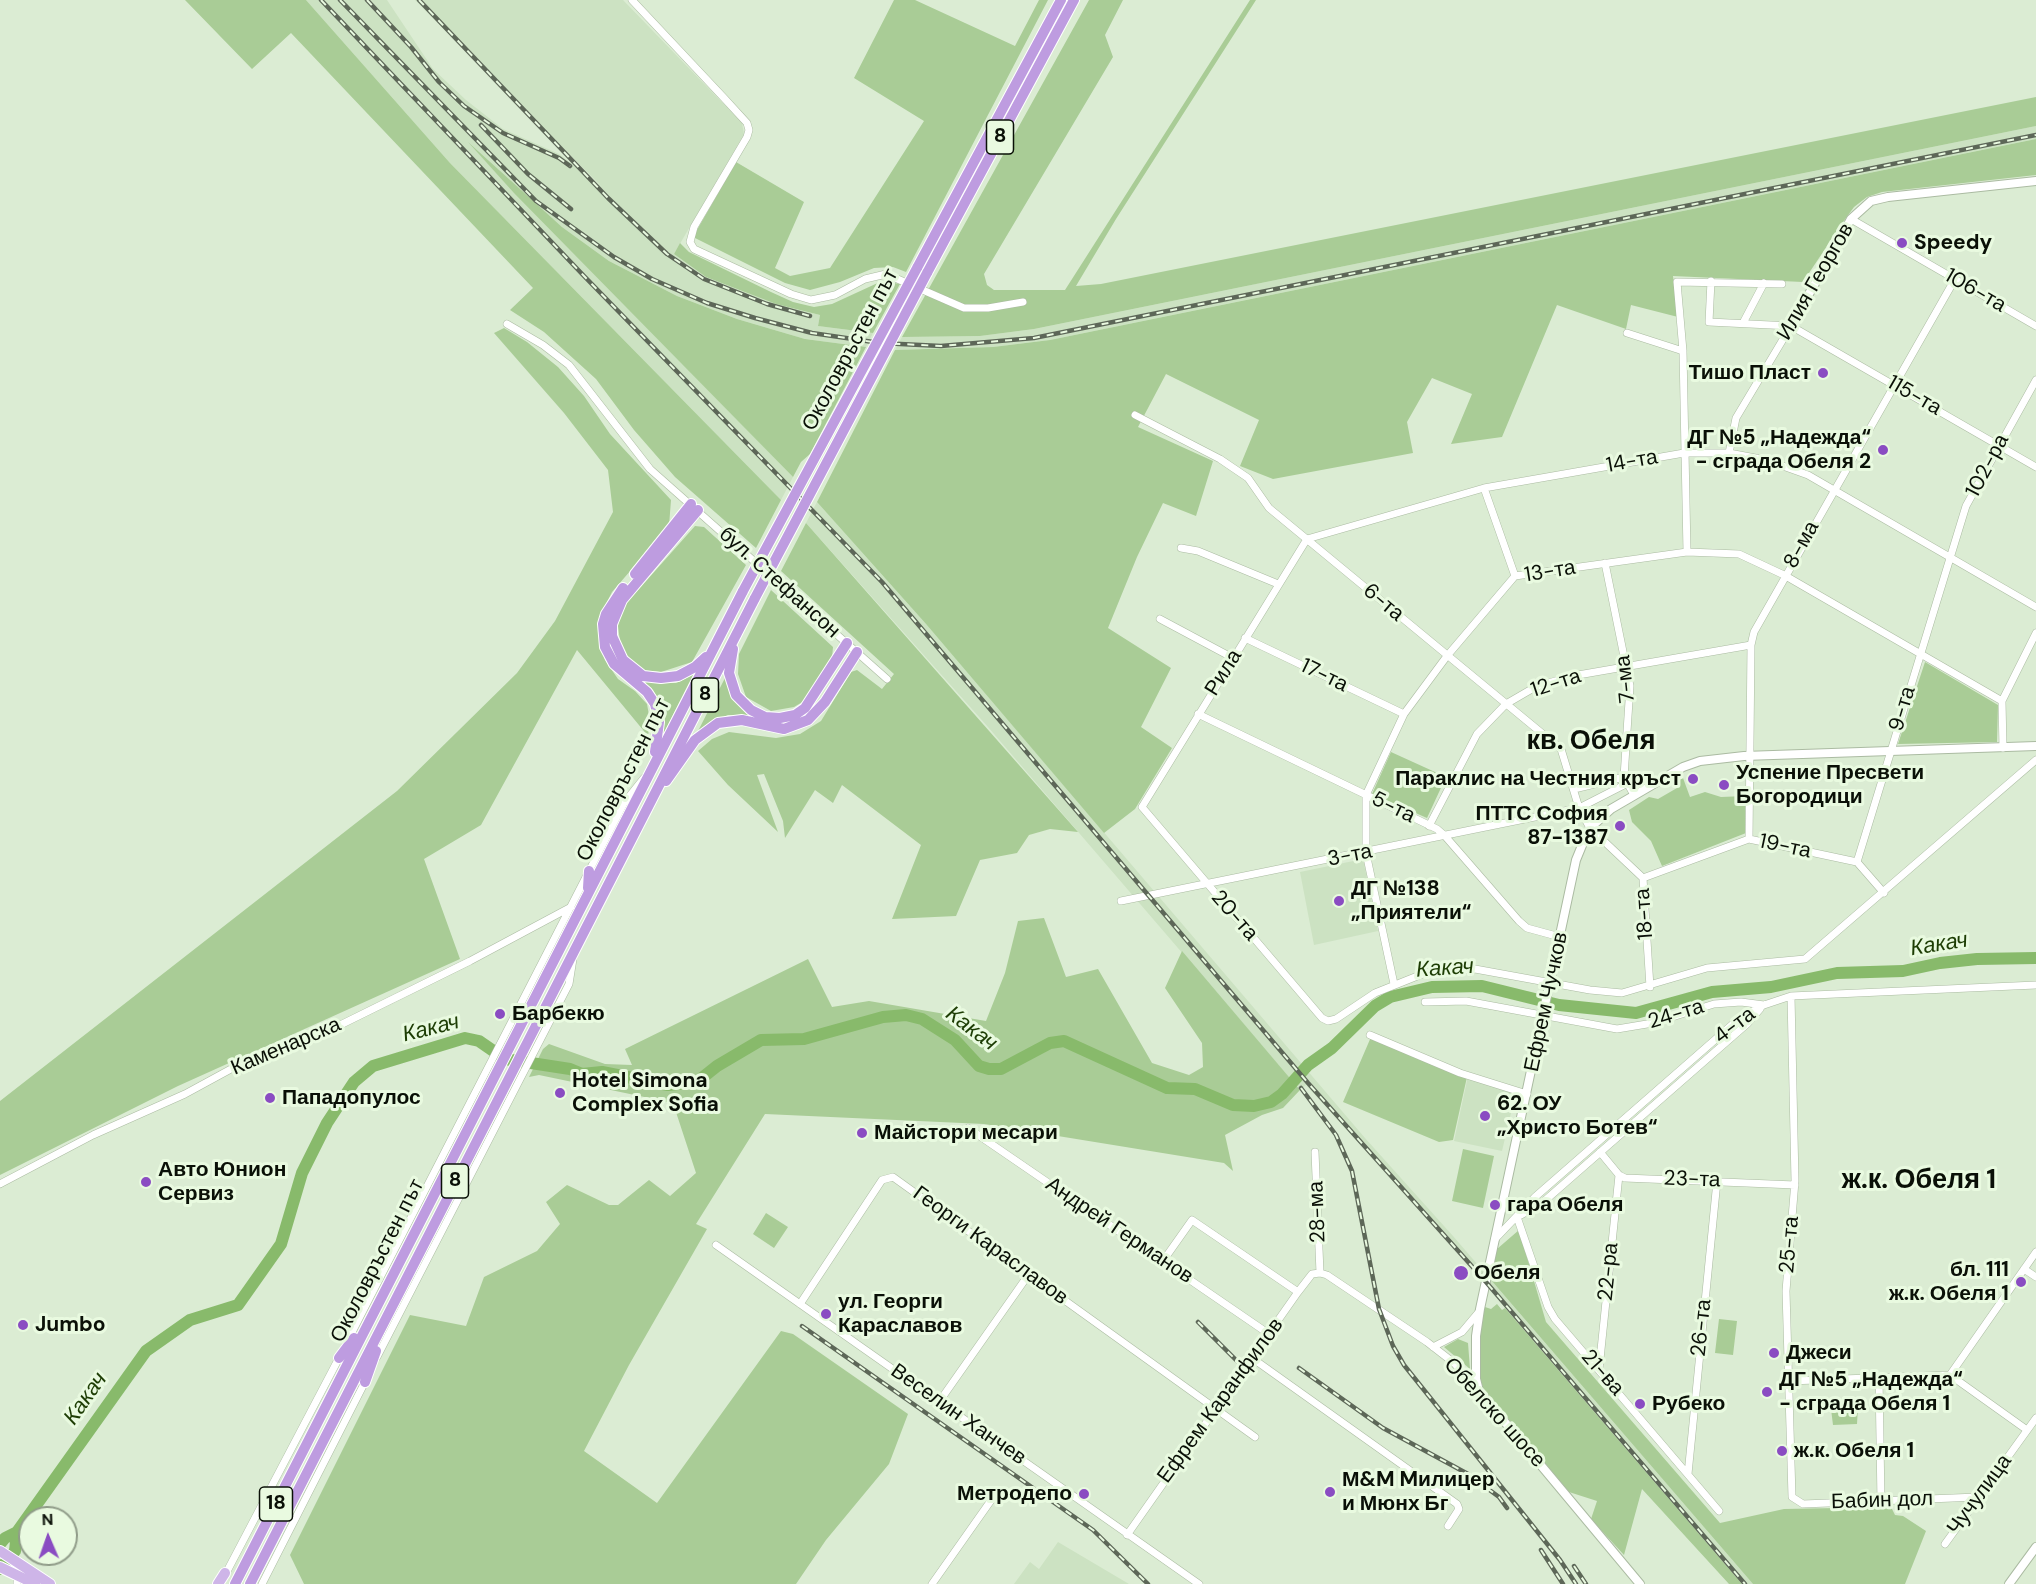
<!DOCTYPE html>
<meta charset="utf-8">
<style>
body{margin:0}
#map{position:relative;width:2036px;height:1584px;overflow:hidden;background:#dbecd3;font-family:"DM Sans",sans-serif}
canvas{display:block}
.north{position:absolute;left:18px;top:1506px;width:60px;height:60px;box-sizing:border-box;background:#e9fae0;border:2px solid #909c89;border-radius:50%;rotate:358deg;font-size:16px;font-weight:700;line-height:24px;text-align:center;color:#0a1007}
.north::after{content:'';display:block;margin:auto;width:21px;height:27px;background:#8a4cc2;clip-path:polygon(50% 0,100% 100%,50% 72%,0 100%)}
</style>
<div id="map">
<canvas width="2036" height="1584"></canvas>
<div class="north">N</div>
</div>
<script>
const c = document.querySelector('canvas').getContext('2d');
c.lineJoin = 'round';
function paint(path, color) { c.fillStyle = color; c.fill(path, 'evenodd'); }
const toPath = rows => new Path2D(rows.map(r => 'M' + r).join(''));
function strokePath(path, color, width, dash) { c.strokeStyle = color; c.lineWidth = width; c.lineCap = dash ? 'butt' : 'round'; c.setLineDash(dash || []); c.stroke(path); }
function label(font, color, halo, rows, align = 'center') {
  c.font = font + ' "DM Sans",sans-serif'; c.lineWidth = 6; c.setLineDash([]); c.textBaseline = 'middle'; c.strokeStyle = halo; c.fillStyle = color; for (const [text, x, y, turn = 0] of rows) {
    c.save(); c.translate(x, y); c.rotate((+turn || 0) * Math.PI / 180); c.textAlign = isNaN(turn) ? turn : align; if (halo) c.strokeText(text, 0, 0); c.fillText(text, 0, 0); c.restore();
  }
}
paint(toPath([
 [306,0,387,0,433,69,466,100,503,129,559,154,602,187,415,0,623,0,742,123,744,134,674,254,706,277,776,304,820,315,818,326,873,333,866,347,805,339,737,319,677,296,609,261,562,227,477,152,793,477,781,500,450,163],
 [2036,126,2036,139,1050,340,993,347,895,350,902,337,980,336,1034,329],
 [817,502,926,624,1365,1138,1453,1236,1753,1584,1742,1584,1447,1240,1306,1085,1300,1090,988,727,806,523],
 [1363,859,1378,931,1314,945,1300,872],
 [1468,1076,1516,1092,1502,1151,1454,1141],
 [1058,1542,1129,1584,1014,1584,1030,1562,1039,1569]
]), '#cce2c2');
paint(toPath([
 [185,0,306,0,450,163,781,500,756,548,675,477,634,430,596,379,544,332,510,310,533,288,291,33,252,69],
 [894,0,915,0,1015,46,1039,0,1048,0,906,272,893,267,874,268,840,282,810,290,785,283,693,237,736,162,804,202,775,268,790,276,830,268,924,121,854,78],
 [1089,0,1123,0,1105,35,1113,57,984,274,987,285,994,290,1065,290,1250,0,1256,0,1116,219,1076,286,1101,284,2036,97,2036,126,1034,329,980,336,902,337],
 [2036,139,2036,175,1882,192,1867,197,1854,207,1843,222,1803,282,1673,276,1678,317,1631,305,1626,329,1557,305,1502,437,1451,444,1472,394,1432,378,1407,422,1413,453,1273,479,1240,466,1259,420,1166,374,1138,427,1213,461,1196,516,1163,503,1137,557,1108,628,1171,668,1141,727,1172,748,1135,809,1104,833,926,624,817,502,895,350,993,347,1050,340],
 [468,142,562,227,609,261,677,296,737,319,805,339,866,347,810,454,801,462,793,477,514,193],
 [680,243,689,252,771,292,793,302,814,307,832,304,882,281,900,284,873,333,818,326,820,315,776,304,706,277,674,254],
 [504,328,527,342,558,367,584,396,610,434,671,500,669,526,612,592,602,612,599,637,605,660,618,679,635,691,647,704,650,721,648,736,577,650,481,825,424,859,460,959,178,1086,0,1175,0,1101,397,791,517,673,555,621,613,512,608,470,564,413,494,333],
 [806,523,1078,832,1050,829,1029,835,1017,853,980,860,956,916,892,919,921,845,842,785,833,803,815,790,785,838,783,821,764,774,757,775,778,832,728,785,698,751,712,739,729,732,776,738,800,734,821,721,851,672,857,670,882,689,894,674,781,571],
 [695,526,704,527,746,565,692,662,661,672,641,670,621,649,618,626,623,607],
 [771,590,833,647,832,658,809,698,794,707,771,711,746,697,738,674,739,654],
 [1925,662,1998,705,1997,742,1898,744],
 [693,675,662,737,664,718,661,704,653,690,641,679,655,683,676,683],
 [725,678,732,697,766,724,745,716,728,715,708,724,696,735],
 [1391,752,1446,777,1427,818,1372,794],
 [1683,778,1690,797,1705,792,1721,797,1745,796,1746,833,1662,866,1651,841,1632,822,1629,810,1649,797,1658,799,1677,788,1678,781],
 [1044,918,1066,977,1098,969,1152,1063,1189,1075,1203,1067,1202,1043,1165,988,1182,951,1300,1090,1283,1108,1262,1115,1225,1135,1233,1171,1224,1163,984,1124,765,1114,696,1224,707,1229,629,1365,584,1451,657,1503,781,1331,793,1334,908,1414,889,1464,826,1540,796,1584,304,1584,290,1555,410,1315,466,1326,484,1277,537,1251,560,1224,546,1202,567,1185,609,1205,618,1205,649,1180,670,1196,696,1173,673,1103,539,1075,529,1077,543,1049,549,1044,605,1064,632,1065,625,1049,808,959,832,1007,869,1001,986,1021,1005,973,1018,921],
 [1371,1037,1467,1077,1453,1140,1439,1142,1343,1102],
 [1463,1149,1494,1156,1483,1208,1452,1201],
 [766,1213,788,1227,774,1248,753,1234],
 [1519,1230,1546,1322,1720,1523,1784,1509,1891,1507,1895,1515,1903,1516,1926,1531,1905,1584,1753,1584,1491,1280,1497,1249],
 [1497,1304,1502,1310,1505,1308,1742,1584,1729,1584,1642,1489,1624,1555,1591,1519,1597,1501,1569,1492,1483,1388,1479,1375,1480,1329,1485,1307,1491,1309],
 [1719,1319,1737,1321,1733,1355,1715,1353],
 [1458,1339,1468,1343,1470,1369,1444,1347],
 [1858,1407,1857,1424,1833,1425,1831,1409]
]), '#a9cc96');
strokePath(toPath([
 [0,1544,5,1538,17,1532,146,1351,190,1320,238,1305,281,1244,302,1173,327,1123,354,1082,373,1066,465,1038,479,1041,505,1059,570,1069,582,1074,602,1072,668,1085,697,1082,717,1066,761,1040,804,1039,883,1017,906,1015,922,1019,955,1040,979,1066,989,1069,1001,1069,1050,1043,1064,1041,1167,1088,1195,1089,1233,1105,1254,1106,1271,1102,1282,1094,1308,1065,1332,1048,1375,1006,1390,997,1432,987,1482,986,1559,1005,1636,1013,1712,992,1771,987,1837,973,1903,971,1940,963,1977,959,2036,958],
 [0,1569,15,1551,17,1532]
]), '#88ba6b', 12);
const minor = toPath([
 [632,0,724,98,747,123,749,130,747,137,694,227,690,242,694,249,791,294,811,300,835,295,865,279,886,274,964,308,988,308,1023,302],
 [1851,219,2036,326],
 [1711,281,1709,322,1791,326,2036,467],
 [1743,323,1764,283],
 [507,324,543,345,569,365,650,469,887,679],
 [1627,333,1683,351],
 [1135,415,1220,459,1248,478,1269,508,1561,749,1579,808,1590,828,1643,878,1650,987],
 [1729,453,1736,418,1791,326],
 [1484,488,1515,576],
 [1307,539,1142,807,1322,1018,1328,1021,1336,1019,1375,993,1425,973,1475,969,1590,990,1622,993,1707,968,1805,959,2036,760],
 [1307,539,1484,488,1684,453,1729,453,1766,460,1808,475,2036,607],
 [1181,548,1198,551,1278,584],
 [1687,552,1683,351,1677,282,1782,284],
 [1605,563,1630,686,1624,777,1634,795],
 [1160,619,1233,658],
 [1245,638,1404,714],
 [1198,714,1437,829,1445,836,1519,921,1527,928,1560,937],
 [2003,748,2002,701,2036,633],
 [1574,789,1624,777],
 [1429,826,1477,734,1506,704,1537,686,1578,675,1751,645],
 [1749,839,1751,645,1754,632,1955,279],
 [1857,862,1966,506,2036,380],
 [1643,878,1749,839,1857,862,1884,893],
 [1121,901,1579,808,1628,783],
 [1394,984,1366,853,1366,795,1404,714,1447,656,1515,576,1687,552,1739,554,1784,575,2002,701],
 [1791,996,1795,1181,1786,1291,1792,1497,1803,1504,1978,1497],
 [1425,1002,1466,1001,1617,1029,1653,1023,1714,1004,1741,1002,1764,1005,1791,996,2036,985],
 [1370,1035,1460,1073,1527,1094],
 [968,1128,1269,1334],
 [1315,1152,1320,1273],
 [1600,1152,1619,1175,1625,1178,1795,1185],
 [0,1184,93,1135,185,1094,242,1063,256,1061,322,1034,470,961,571,907],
 [1521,1215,1541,1204,1748,1023,1760,1009],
 [1517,1217,1548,1307,1555,1319,1719,1511],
 [1495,1239,1535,1197,1741,1017,1764,1005],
 [716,1245,1199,1584],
 [1163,1261,1192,1220,1298,1292],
 [2024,1269,2036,1277],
 [1320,1273,1327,1275,1427,1342,1454,1363,1478,1390],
 [800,1304,882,1180,893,1177,1255,1437],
 [348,1340,624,803,644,778],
 [1433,1347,1462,1332,1478,1313],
 [377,1357,569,984,573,959],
 [1252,1358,1457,1504,1459,1509,1448,1526],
 [1599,1369,1619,1175],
 [1950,1375,2036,1252],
 [1879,1378,1881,1502],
 [1789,1381,1950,1375,2027,1430],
 [939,1402,1029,1274],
 [1688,1474,1717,1181],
 [1127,1535,1298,1292,1312,1274,1320,1273],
 [1945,1544,2036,1418],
 [224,1577,340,1356],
 [17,1582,17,1584],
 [262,1584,366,1380],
 [932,1584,992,1499]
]);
const tertiary = toPath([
 [1791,326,1851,219,1871,201,1888,197,2036,181],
 [1640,1584,1479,1391,1476,1379,1476,1336,1480,1309,1576,860,1583,843,1590,828,1611,809,1683,767,1700,761,1744,756,2036,746],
 [2009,1584,2036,1547]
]);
const primary = toPath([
 [0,1551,50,1584],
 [0,1567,35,1584],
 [218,1584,225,1573]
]);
const trunk = toPath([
 [917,268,1061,0],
 [927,273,1074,0],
 [698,510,622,600,612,624,612,636,623,660,643,676,661,678,678,676,695,667,706,657],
 [635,574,691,504],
 [623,588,606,614,603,624,605,647,614,664,647,692,655,704,659,722,655,752],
 [733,649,729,673,736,695,751,710,765,717,780,718,795,715,805,708,847,643],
 [666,781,695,740,718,723,742,720,784,729,808,720,825,702,857,652],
 [588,888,589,871],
 [339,1358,354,1338],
 [365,1382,376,1351],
 [235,1584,743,591],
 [250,1584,755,598]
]);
strokePath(minor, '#abbba2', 8);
strokePath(tertiary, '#abbba2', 10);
strokePath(primary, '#fff', 12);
strokePath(trunk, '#fff', 12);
strokePath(minor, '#fff', 7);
strokePath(tertiary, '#fff', 8);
strokePath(primary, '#ceb5e8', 10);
strokePath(trunk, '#be9ce0', 10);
const rail = toPath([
 [321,0,584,276,882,582,1308,1083,1486,1282,1745,1584],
 [340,0,536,201,614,257,652,279,707,303,755,318,812,333,880,343,941,346,1034,338,2036,135],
 [367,0,411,47,439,82,464,106,503,133,559,158,570,166],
 [419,0,608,198,667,254,704,279,767,304,810,316],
 [481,125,528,174,571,209],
 [1301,1088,1336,1135,1352,1171,1379,1309,1393,1346,1404,1365,1560,1560,1576,1584],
 [1198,1322,1239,1363],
 [802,1326,1093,1530,1148,1584],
 [1299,1368,1383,1428,1468,1474,1499,1497,1507,1508],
 [1541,1550,1563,1584],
 [1574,1566,1586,1584]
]);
strokePath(rail, '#5d6758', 4.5);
strokePath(rail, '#e9fae0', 2, [7]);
const trunkBridge = toPath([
 [743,591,917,268],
 [755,598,927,273]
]);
strokePath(trunkBridge, '#fff', 12, []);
strokePath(trunkBridge, '#be9ce0', 10);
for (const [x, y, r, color] of [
 [1902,243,6,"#8a4cc2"],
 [1823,373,6,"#8a4cc2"],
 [1883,450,6,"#8a4cc2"],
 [1693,779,6,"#8a4cc2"],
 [1724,785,6,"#8a4cc2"],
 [1620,826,6,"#8a4cc2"],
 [1339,901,6,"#8a4cc2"],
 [500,1014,6,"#8a4cc2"],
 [560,1093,6,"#8a4cc2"],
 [270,1098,6,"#8a4cc2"],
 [1485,1116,6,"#8a4cc2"],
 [862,1133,6,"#8a4cc2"],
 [146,1182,6,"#8a4cc2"],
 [1495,1205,6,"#8a4cc2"],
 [1461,1273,8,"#8a4cc2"],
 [2021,1282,6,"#8a4cc2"],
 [826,1314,6,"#8a4cc2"],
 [23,1325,6,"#8a4cc2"],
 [1774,1353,6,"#8a4cc2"],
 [1767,1392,6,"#8a4cc2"],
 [1640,1404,6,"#8a4cc2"],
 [1782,1451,6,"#8a4cc2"],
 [1330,1492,6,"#8a4cc2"],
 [1084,1494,6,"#8a4cc2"]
]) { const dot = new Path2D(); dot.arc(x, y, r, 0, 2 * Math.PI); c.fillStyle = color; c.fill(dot); strokePath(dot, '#e9fae0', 2); }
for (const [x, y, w] of [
 [1000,137,27],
 [705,695,27],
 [455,1181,27],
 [276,1504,33]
]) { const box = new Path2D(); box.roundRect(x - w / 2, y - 17, w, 34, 4.5); c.fillStyle = '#e9fae0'; c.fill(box); strokePath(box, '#0a1007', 1.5); }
label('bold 20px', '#0a1007', null, [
 ["8",1000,137],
 ["8",705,695],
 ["8",455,1181],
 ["18",276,1504]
]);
label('bold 21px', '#0a1007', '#e9fae0', [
 ["Speedy",1914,243],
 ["Тишо Пласт",1811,373,"right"],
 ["ДГ №5 „Надежда“",1871,438,"right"],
 ["- сграда Обеля 2",1871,462,"right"],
 ["Успение Пресвети",1736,773],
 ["Богородици",1736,797],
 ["Параклис на Честния кръст",1681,779,"right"],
 ["ПТТС София",1608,814,"right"],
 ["87-1387",1608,838,"right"],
 ["ДГ №138",1351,889],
 ["„Приятели“",1351,913],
 ["Барбекю",512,1014],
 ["Hotel Simona",572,1081],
 ["Complex Sofia",572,1105],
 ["Пападопулос",282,1098],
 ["62. ОУ",1497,1104],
 ["„Христо Ботев“",1497,1128],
 ["Майстори месари",874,1133],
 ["Авто Юнион",158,1170],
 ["Сервиз",158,1194],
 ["гара Обеля",1507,1205],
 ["бл. 111",2009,1270,"right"],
 ["ж.к. Обеля 1",2009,1294,"right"],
 ["Обеля",1474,1273],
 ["ул. Георги",838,1302],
 ["Караславов",838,1326],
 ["Jumbo",35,1325],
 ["Джеси",1786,1353],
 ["ДГ №5 „Надежда“",1779,1380],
 ["- сграда Обеля 1",1779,1404],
 ["Рубеко",1652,1404],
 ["ж.к. Обеля 1",1794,1451],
 ["М&M Mилицер",1342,1480],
 ["и Мюнх Бг",1342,1504],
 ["Метродепо",1072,1494,"right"]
], 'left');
label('21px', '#0a1007', '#e9fae0', [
 ["Илия Георгов",1816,282,-60],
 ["106-та",1975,291,30],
 ["Околовръстен път",851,350,-62],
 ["115-та",1914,396,30],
 ["14-та",1632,462,-10],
 ["102-ра",1988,466,-62],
 ["8-ма",1802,545,-61],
 ["13-та",1550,572,-9],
 ["бул. Стефансон",779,583,42],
 ["6-та",1383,603,40],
 ["Рила",1224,673,-58],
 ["17-та",1324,676,26],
 ["7-ма",1626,679,-96],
 ["12-та",1556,684,-18],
 ["9-та",1903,709,-73],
 ["Околовръстен път",624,780,-63],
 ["5-та",1393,808,26],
 ["19-та",1785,847,12],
 ["3-та",1350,856,-11],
 ["18-та",1645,914,-94],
 ["20-та",1234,916,49],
 ["Ефрем Чучков",1547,1002,-78],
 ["24-та",1676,1015,-17],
 ["4-та",1735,1026,-37],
 ["Каменарска",286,1047,-23],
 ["23-та",1692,1180,2],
 ["28-ма",1318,1212,-92],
 ["Андрей Германов",1119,1231,34],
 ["25-та",1790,1245,-85],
 ["Георги Караславов",990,1246,36],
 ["Околовръстен път",378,1261,-63],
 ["22-ра",1609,1272,-84],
 ["26-та",1702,1328,-84],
 ["21-ва",1602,1373,49],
 ["Ефрем Каранфилов",1221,1401,-54],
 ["Обелско шосе",1494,1413,48],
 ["Веселин Ханчев",958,1415,35],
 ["Чучулица",1980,1495,-54],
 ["Бабин дол",1882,1501,-2]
]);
label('italic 22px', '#1d3d04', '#e9fae0', [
 ["Какач",1939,945,-9],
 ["Какач",1445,969,-4],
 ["Какач",431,1029,-14],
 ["Какач",971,1029,37],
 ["Какач",86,1399,-55]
]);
label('bold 27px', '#0a1007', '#e9fae0', [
 ["кв. Обеля",1591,742],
 ["ж.к. Обеля 1",1919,1181]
]);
</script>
